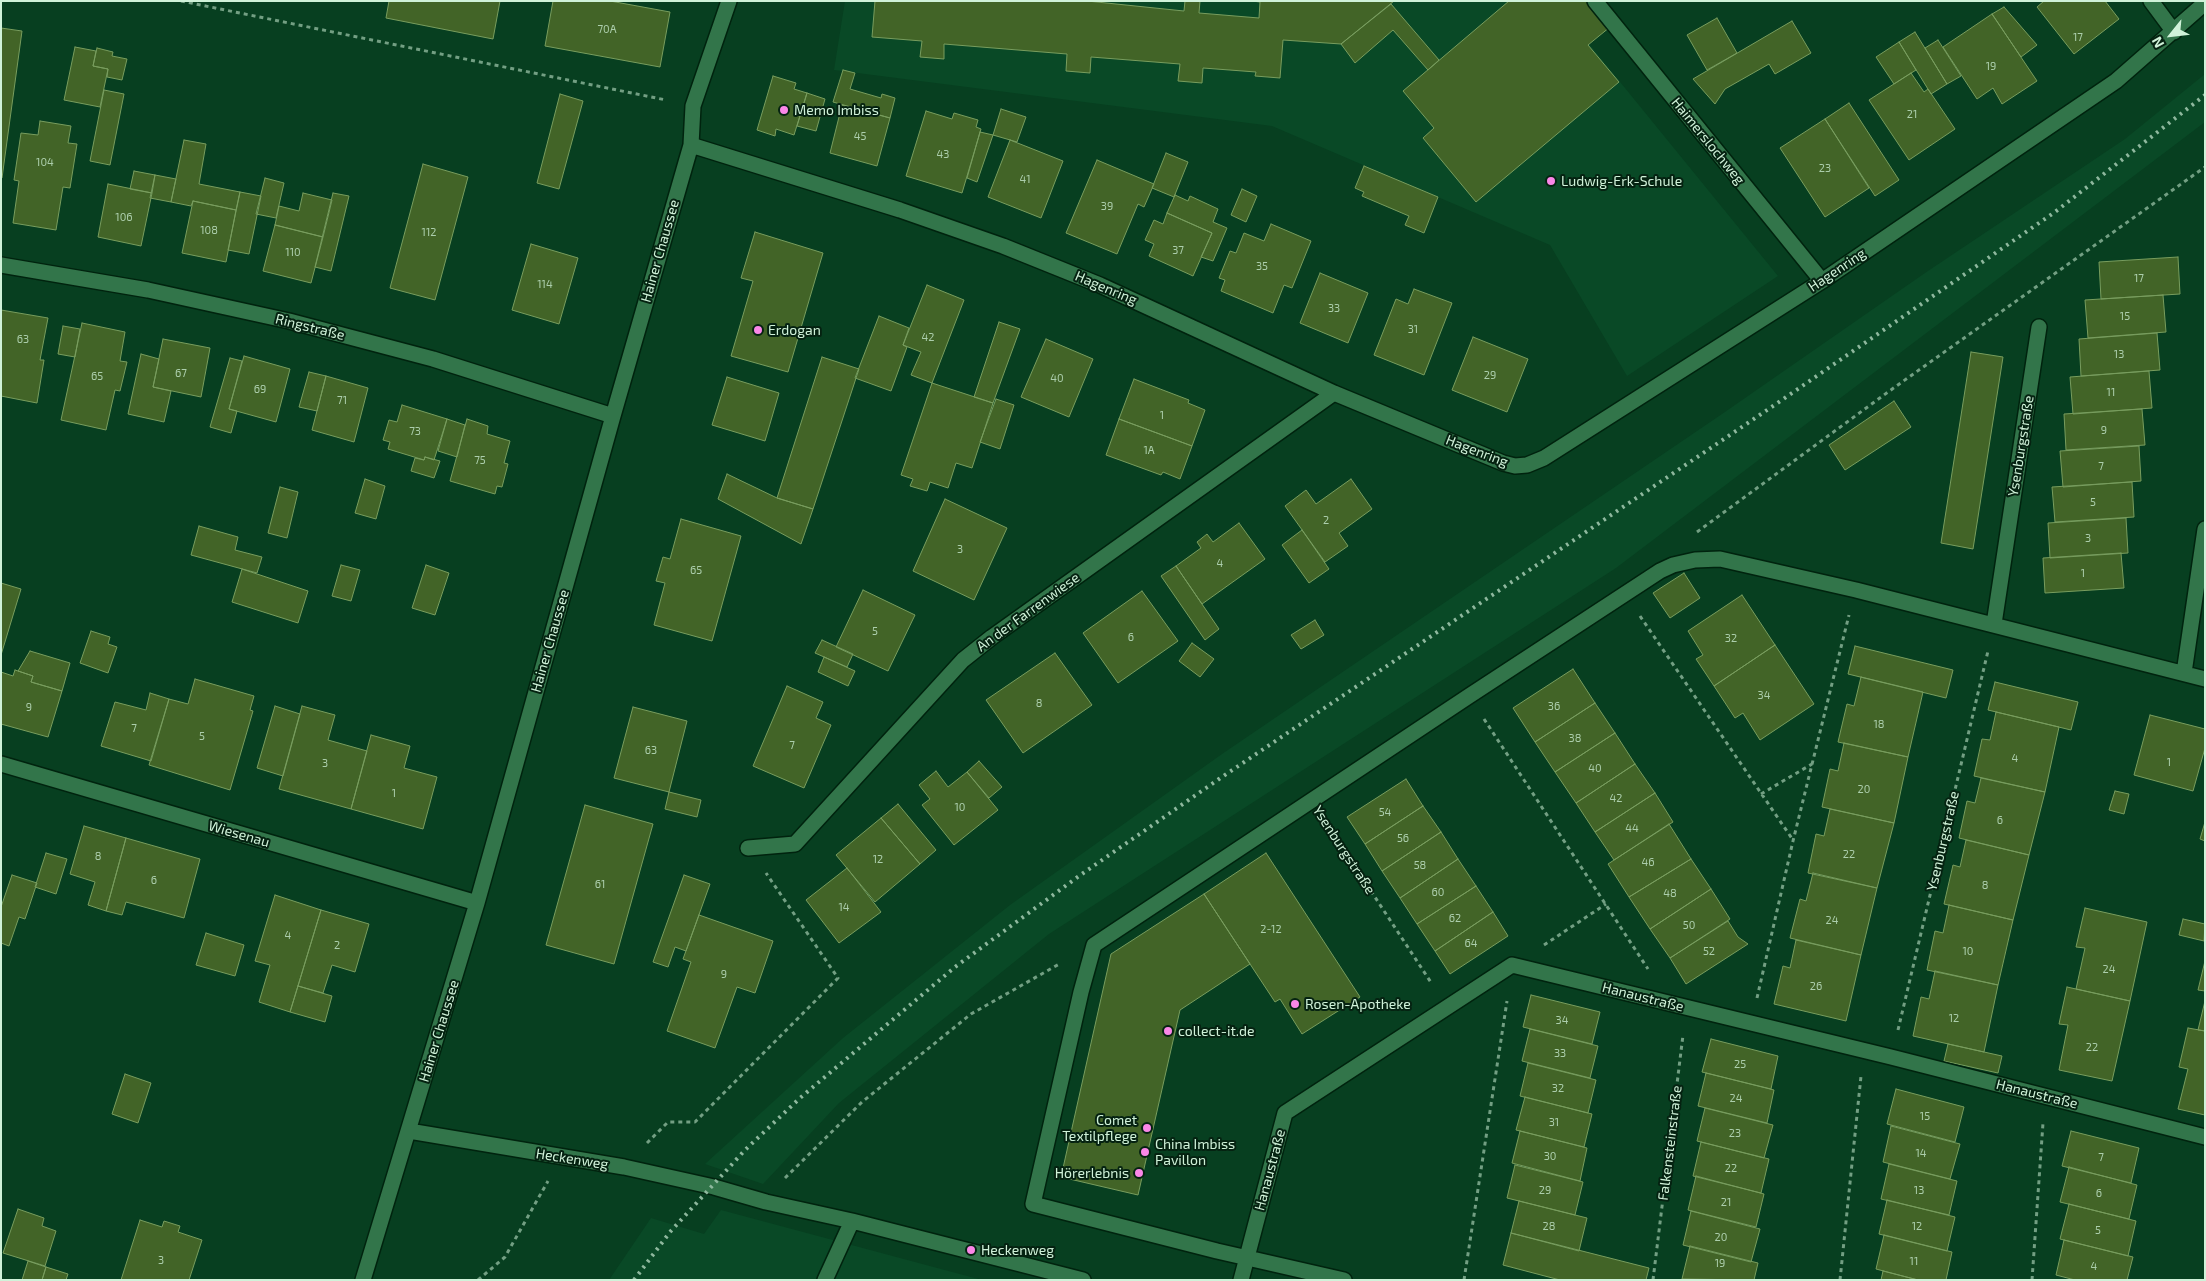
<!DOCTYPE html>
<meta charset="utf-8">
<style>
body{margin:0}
#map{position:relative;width:2206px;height:1281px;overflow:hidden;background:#073f20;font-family:"Exo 2",sans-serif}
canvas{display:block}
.frame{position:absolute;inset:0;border:2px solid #d0f2d9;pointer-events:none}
.north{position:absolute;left:2146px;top:10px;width:50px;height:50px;-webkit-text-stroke:4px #052211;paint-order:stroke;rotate:241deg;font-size:14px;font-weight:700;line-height:20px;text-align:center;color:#d0f2d9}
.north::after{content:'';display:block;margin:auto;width:18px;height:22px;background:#d0f2d9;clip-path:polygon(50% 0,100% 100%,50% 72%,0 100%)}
</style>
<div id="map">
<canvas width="2206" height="1281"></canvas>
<div class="frame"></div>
<div class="north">N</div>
</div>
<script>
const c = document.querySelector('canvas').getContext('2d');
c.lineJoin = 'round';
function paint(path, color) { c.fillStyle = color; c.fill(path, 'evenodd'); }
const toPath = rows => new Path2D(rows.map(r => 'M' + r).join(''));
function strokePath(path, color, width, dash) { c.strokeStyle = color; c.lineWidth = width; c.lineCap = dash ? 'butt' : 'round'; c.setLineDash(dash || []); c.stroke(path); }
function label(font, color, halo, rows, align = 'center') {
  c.font = font + ' "Exo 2",sans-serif'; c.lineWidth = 4; c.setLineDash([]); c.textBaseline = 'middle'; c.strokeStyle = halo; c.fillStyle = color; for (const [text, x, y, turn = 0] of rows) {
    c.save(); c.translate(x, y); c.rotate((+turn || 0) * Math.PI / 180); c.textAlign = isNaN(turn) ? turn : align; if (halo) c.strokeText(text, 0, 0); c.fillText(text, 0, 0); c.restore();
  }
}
paint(toPath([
 [845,1,1557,1,1590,45,1778,276,1627,376,1550,245,1272,126,834,70],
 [2205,74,2205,122,1616,568,1049,934,839,1103,763,1184,705,1164,843,1038,1010,905,1222,754,1722,414,1925,273,2125,139],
 [721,1210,982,1280,609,1280,651,1218,704,1234]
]), '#094926');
const building = toPath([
 [389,1,500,1,493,39,386,18,389,1],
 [553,1,610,1,670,12,660,67,545,46,553,1],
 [875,1,1087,1,1184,11,1185,1,1200,1,1199,13,1259,18,1260,2,1252,1,1394,1,1341,44,1283,40,1280,78,1255,76,1256,72,1203,68,1202,83,1178,81,1180,64,1091,57,1090,73,1066,71,1067,54,944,44,944,59,920,57,922,41,872,37,875,1],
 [1509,1,1589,1,1610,27,1588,45,1619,82,1476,202,1423,138,1434,128,1403,91,1509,1],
 [2044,1,2105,1,2119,19,2074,54,2037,7,2044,1],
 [1391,4,1439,60,1428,70,1393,30,1355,63,1341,44,1391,4],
 [2004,7,2037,45,2021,57,1992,14,2004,7],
 [1992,14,2037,81,2002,104,1993,88,1977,99,1943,47,1992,14],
 [1717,18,1737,53,1707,70,1687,35,1717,18],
 [1792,21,1811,53,1775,74,1769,64,1725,89,1715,104,1693,79,1792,21],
 [1,28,22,31,2,178,1,177,1,28],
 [1915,32,1947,84,1931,94,1899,42,1915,32],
 [1938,40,1961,76,1947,84,1925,48,1938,40],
 [1899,42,1916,70,1894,84,1876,57,1899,42],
 [75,47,96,51,93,66,108,69,100,107,64,100,75,47],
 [97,48,113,52,112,56,127,59,122,80,107,77,108,69,93,66,97,48],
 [843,70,855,73,850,89,881,98,882,94,895,98,890,118,833,102,843,70],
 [1911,73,1924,92,1928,89,1955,129,1909,160,1869,100,1911,73],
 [773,76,796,83,794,89,807,93,794,135,776,129,775,136,757,130,773,76],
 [104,90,124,94,110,165,90,161,104,90],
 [807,93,825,99,816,131,797,126,807,93],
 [560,94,583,101,559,189,537,183,560,94],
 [1849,103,1899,180,1875,196,1825,119,1849,103],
 [842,105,890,118,877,166,830,153,842,105],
 [1001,109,1026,117,1017,142,993,135,1001,109],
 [926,111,952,119,954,113,978,120,976,127,981,129,962,193,906,176,926,111],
 [1825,119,1869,188,1825,217,1780,148,1825,119],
 [40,121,71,126,68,143,77,144,70,188,63,187,56,230,13,223,19,181,14,180,21,133,38,135,40,121],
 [980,132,993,135,977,182,967,178,980,132],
 [184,140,206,144,199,184,240,192,236,210,193,201,191,206,171,202,184,140],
 [1010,140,1063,161,1041,218,988,197,1010,140],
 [1166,153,1188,162,1174,197,1152,188,1166,153],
 [1097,160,1154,184,1144,207,1138,204,1117,254,1066,233,1097,160],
 [423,164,468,177,435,300,390,288,423,164],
 [1364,166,1438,197,1424,233,1405,225,1409,216,1362,196,1364,192,1355,188,1364,166],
 [134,171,155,175,152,193,130,189,134,171],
 [155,175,176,179,171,202,150,198,155,175],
 [265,178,284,183,276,218,256,214,265,178],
 [108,184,152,193,141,246,98,237,108,184],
 [1242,189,1257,196,1246,222,1231,215,1242,189],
 [240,192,261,196,249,254,228,250,240,192],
 [303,193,332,200,323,237,275,225,279,206,299,211,303,193],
 [333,193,349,196,331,271,315,267,333,193],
 [1175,195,1188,201,1190,196,1218,209,1213,222,1227,228,1213,261,1201,257,1212,233,1167,213,1175,195],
 [193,201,236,210,226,262,182,253,193,201],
 [1167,213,1212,233,1193,276,1149,256,1154,244,1145,240,1154,220,1163,224,1167,213],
 [1271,224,1311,241,1292,288,1284,285,1273,313,1221,291,1225,280,1219,278,1230,251,1236,253,1244,233,1264,241,1271,224],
 [275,225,323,237,311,283,263,271,275,225],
 [755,232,823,253,788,372,731,356,753,281,741,278,755,232],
 [531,244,578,258,559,324,512,310,531,244],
 [2178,257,2180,294,2101,299,2099,262,2178,257],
 [1320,273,1368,293,1348,343,1300,323,1320,273],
 [927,285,964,300,932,383,911,375,921,352,903,345,927,285],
 [1414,289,1452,303,1424,375,1374,355,1396,299,1408,304,1414,289],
 [2163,295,2166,332,2088,338,2085,300,2163,295],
 [1,310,48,318,40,360,44,360,37,403,1,396,1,310],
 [879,316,909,328,903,345,907,347,891,391,855,378,879,316],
 [999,322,1020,329,993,403,974,397,999,322],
 [82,323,125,332,120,361,127,362,120,391,115,390,106,430,61,420,82,323],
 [63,326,80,329,75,357,58,354,63,326],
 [2157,333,2160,370,2081,376,2079,339,2157,333],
 [1473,337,1528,359,1507,412,1452,390,1473,337],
 [163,339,210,348,201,397,153,387,163,339],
 [1046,339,1093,359,1069,417,1021,397,1046,339],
 [1971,352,2003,357,1973,549,1941,543,1971,352],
 [141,354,159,359,153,387,171,391,164,422,128,414,141,354],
 [244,356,290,369,276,422,229,409,244,356],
 [822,357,859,369,813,509,777,498,822,357],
 [230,358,242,361,229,409,237,411,231,433,210,427,230,358],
 [2149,371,2152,408,2073,414,2070,377,2149,371],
 [309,372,326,376,317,411,299,407,309,372],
 [326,376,368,388,354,442,312,430,326,376],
 [727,377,779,393,765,441,712,425,727,377],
 [1134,379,1189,400,1188,403,1205,410,1192,446,1119,419,1134,379],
 [932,383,993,403,972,468,956,463,948,488,930,482,927,491,910,486,913,479,901,475,932,383],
 [996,399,1014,405,1000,449,980,442,996,399],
 [1894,401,1911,427,1845,470,1829,445,1894,401],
 [402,405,447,419,434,460,425,457,424,460,388,449,390,442,383,440,389,420,397,422,402,405],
 [2142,409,2145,445,2066,450,2064,414,2142,409],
 [447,419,465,425,457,457,438,451,447,419],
 [467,419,488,426,487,434,510,441,504,463,508,464,502,487,497,486,495,494,450,481,467,419],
 [1119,419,1192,446,1180,479,1163,472,1161,475,1106,455,1119,419],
 [2139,446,2141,481,2063,487,2060,451,2139,446],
 [425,457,440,461,434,478,411,471,415,458,424,460,425,457],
 [727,474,777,498,813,509,801,544,718,499,727,474],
 [365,479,385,486,376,519,355,513,365,479],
 [1351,479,1372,509,1339,533,1348,546,1325,562,1285,506,1306,490,1316,504,1351,479],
 [2132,482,2134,517,2055,522,2052,487,2132,482],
 [280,487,298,492,287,538,268,533,280,487],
 [945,499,1007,528,974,600,913,571,945,499],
 [2126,518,2128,553,2050,558,2048,523,2126,518],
 [681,519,741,536,712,641,654,625,665,583,656,581,663,557,670,559,681,519],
 [1239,523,1265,559,1202,604,1176,566,1201,548,1197,542,1207,534,1213,542,1239,523],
 [199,526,238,537,235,550,262,557,257,573,191,555,199,526],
 [1302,530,1329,569,1309,583,1282,545,1302,530],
 [2121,553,2124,588,2045,593,2043,558,2121,553],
 [341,565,360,570,351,601,332,596,341,565],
 [426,565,449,573,435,615,412,608,426,565],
 [1176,566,1219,629,1205,640,1161,576,1176,566],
 [242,569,308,591,298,623,232,602,242,569],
 [1684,573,1700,598,1670,618,1653,593,1684,573],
 [1,583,21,589,1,655,1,583],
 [863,590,915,615,888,671,836,647,863,590],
 [1142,591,1178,641,1118,683,1083,633,1142,591],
 [1742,595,1775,645,1714,686,1696,659,1703,655,1688,631,1742,595],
 [1315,620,1324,635,1301,649,1291,635,1315,620],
 [91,631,110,637,108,644,117,647,108,673,80,663,91,631],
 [822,640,853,654,847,667,815,653,822,640],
 [1192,643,1214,659,1200,677,1179,661,1192,643],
 [1775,645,1814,704,1760,740,1743,713,1735,718,1714,686,1775,645],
 [1855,646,1953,670,1946,698,1848,674,1855,646],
 [30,651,70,663,62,691,31,682,33,676,18,671,30,651],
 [1055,653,1092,705,1023,753,986,700,1055,653],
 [824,657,855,671,848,686,818,672,824,657],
 [1573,669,1595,703,1535,742,1513,708,1573,669],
 [15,670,33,676,31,682,62,691,48,737,1,724,1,672,13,676,15,670],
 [1861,677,1923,692,1908,757,1838,742,1847,704,1854,706,1861,677],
 [195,679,254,696,250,710,253,711,230,790,149,765,169,699,188,704,195,679],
 [1995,682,2078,702,2071,730,1988,710,1995,682],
 [787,686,823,702,816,718,831,725,804,788,753,766,787,686],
 [150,693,169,699,151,761,101,746,115,702,146,710,150,693],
 [1595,703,1615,733,1555,772,1535,742,1595,703],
 [275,706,300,714,283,776,257,768,275,706],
 [302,706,335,715,328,740,367,751,351,809,279,789,302,706],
 [633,707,687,721,669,792,614,778,633,707],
 [1996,712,2059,727,2045,792,1974,776,1982,739,1990,740,1996,712],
 [2150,715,2205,729,2205,748,2193,791,2134,775,2150,715],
 [1615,733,1635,764,1576,803,1555,772,1615,733],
 [371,735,410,746,404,768,437,777,423,829,351,809,371,735],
 [1844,743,1908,757,1894,823,1822,807,1830,769,1838,771,1844,743],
 [979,761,1002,787,989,798,967,772,979,761],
 [1635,764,1655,793,1595,832,1576,803,1635,764],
 [936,771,948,787,967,772,998,810,954,845,922,805,930,799,919,785,936,771],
 [1981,778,2045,792,2029,855,1959,838,1967,801,1975,803,1981,778],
 [1406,779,1423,806,1365,844,1347,817,1406,779],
 [2115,791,2129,794,2124,814,2109,810,2115,791],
 [669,792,701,800,697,817,665,809,669,792],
 [1655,793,1673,822,1614,860,1595,832,1655,793],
 [898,804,936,850,920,864,881,818,898,804],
 [585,805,653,824,614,964,546,945,585,805],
 [1423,806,1441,832,1382,871,1365,844,1423,806],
 [1830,809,1894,823,1877,888,1808,873,1816,834,1824,836,1830,809],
 [881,818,920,864,875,902,836,855,881,818],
 [2205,822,2205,841,2200,839,2205,822],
 [1669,824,1691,859,1629,897,1608,864,1669,824],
 [84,826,126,838,106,911,88,905,95,882,70,874,84,826],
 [1441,832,1458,859,1400,898,1382,871,1441,832],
 [126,838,200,859,184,918,126,902,122,915,106,911,126,838],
 [1966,840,2029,855,2013,920,1944,904,1953,865,1960,867,1966,840],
 [46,853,67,859,56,894,35,887,46,853],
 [1266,853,1360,997,1302,1034,1280,999,1275,1002,1204,894,1266,853],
 [1458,859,1476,886,1417,924,1400,898,1458,859],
 [1691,859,1711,889,1650,929,1629,897,1691,859],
 [847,868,881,912,839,943,806,900,847,868],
 [1813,873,1877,888,1861,955,1790,938,1800,899,1806,901,1813,873],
 [12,875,37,883,25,919,19,917,9,946,1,943,1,907,12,875],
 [684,875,710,884,686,951,675,947,668,967,653,962,684,875],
 [1476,886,1493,912,1435,951,1417,924,1476,886],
 [1711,889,1730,919,1670,958,1650,929,1711,889],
 [1204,894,1250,964,1180,1010,1138,1195,1061,1177,1111,954,1204,894],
 [275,895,321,910,290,1012,259,1002,270,965,255,961,275,895],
 [1949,905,2013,920,1998,985,1927,970,1935,931,1943,933,1949,905],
 [2085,908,2147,922,2130,1001,2076,989,2085,948,2076,947,2085,908],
 [321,910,369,924,355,972,332,965,323,993,298,986,321,910],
 [1493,912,1508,936,1450,974,1435,951,1493,912],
 [699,915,773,941,755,993,737,987,715,1048,667,1031,691,962,683,959,699,915],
 [2183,919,2205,924,2204,941,2179,935,2183,919],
 [1728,921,1738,937,1748,944,1686,984,1670,958,1728,921],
 [206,933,244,945,235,976,196,965,206,933],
 [1796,940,1861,955,1846,1021,1774,1004,1783,966,1790,968,1796,940],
 [2205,961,2205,991,2198,990,2205,961],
 [1935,971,1998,985,1984,1052,1913,1036,1921,997,1929,999,1935,971],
 [298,986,332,996,325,1022,290,1012,298,986],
 [2067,987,2130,1001,2112,1081,2059,1070,2068,1025,2059,1024,2067,987],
 [1531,995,1600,1012,1592,1044,1523,1027,1531,995],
 [2205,1001,2205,1031,2198,1030,2205,1001],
 [2188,1028,2205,1031,2205,1115,2178,1109,2188,1069,2179,1067,2188,1028],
 [1530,1029,1598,1046,1590,1078,1522,1061,1530,1029],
 [1711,1039,1778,1056,1771,1089,1702,1072,1711,1039],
 [1948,1044,2002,1056,1998,1073,1944,1061,1948,1044],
 [1528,1063,1596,1080,1588,1113,1520,1096,1528,1063],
 [1706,1073,1774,1090,1767,1123,1698,1106,1706,1073],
 [125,1074,151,1083,138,1123,112,1114,125,1074],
 [1896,1089,1964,1107,1955,1142,1887,1124,1896,1089],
 [1525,1097,1592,1114,1584,1147,1516,1130,1525,1097],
 [1705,1108,1773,1125,1764,1158,1697,1141,1705,1108],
 [1891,1126,1960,1144,1950,1179,1883,1162,1891,1126],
 [1520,1131,1587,1148,1580,1181,1512,1163,1520,1131],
 [2071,1131,2139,1148,2131,1183,2062,1166,2071,1131],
 [1701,1142,1769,1159,1761,1193,1693,1176,1701,1142],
 [1889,1164,1957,1181,1949,1215,1881,1199,1889,1164],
 [1515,1165,1583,1182,1575,1215,1507,1198,1515,1165],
 [2069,1167,2137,1185,2129,1219,2060,1202,2069,1167],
 [1696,1176,1764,1194,1756,1227,1688,1210,1696,1176],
 [1887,1200,1955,1217,1947,1251,1879,1234,1887,1200],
 [1519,1201,1587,1218,1579,1251,1511,1233,1519,1201],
 [2069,1204,2136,1221,2128,1256,2060,1239,2069,1204],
 [18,1209,44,1218,42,1226,56,1231,45,1266,3,1253,18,1209],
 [1691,1211,1760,1229,1751,1262,1683,1245,1691,1211],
 [140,1220,162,1227,164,1221,180,1226,178,1232,202,1240,189,1280,121,1280,140,1220],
 [1511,1233,1649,1268,1646,1280,1560,1280,1503,1265,1511,1233],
 [1884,1235,1952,1252,1946,1280,1918,1280,1876,1269,1884,1235],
 [2064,1240,2133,1257,2127,1280,2075,1280,2056,1275,2064,1240],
 [1690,1246,1758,1263,1754,1280,1682,1279,1690,1246],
 [28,1261,46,1267,42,1280,22,1280,28,1261],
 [46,1267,68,1274,66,1280,42,1280,46,1267],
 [1883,1271,1918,1280,1881,1280,1883,1271]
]);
paint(building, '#426427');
strokePath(building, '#789d5e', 1);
const minor = toPath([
 [1595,1,1822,281],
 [2151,1,2174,32],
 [691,145,900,210,1003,246,1100,285,1334,393,1503,463,1515,466,1527,465,1544,458,1822,281,2116,81,2205,3],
 [1,265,148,290,289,321,433,359,613,416],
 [1994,624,2039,327],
 [2184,673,2205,529],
 [1,764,477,903],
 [748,848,795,844,963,660,992,637,1334,393],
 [409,1131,624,1167,714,1187,766,1202,852,1221,1083,1280],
 [363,1280,477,903,613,416,691,145,693,106,729,1],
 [825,1280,852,1221],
 [1241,1280,1285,1113,1512,965,1891,1057,2205,1137],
 [1344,1280,1217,1251,1033,1204,1081,992,1094,945,1469,696,1660,571,1673,565,1695,560,1720,559,1856,590,2205,679]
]);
strokePath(minor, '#00230e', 18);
strokePath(toPath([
 [181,1,666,100],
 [1697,532,1888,392,2205,167],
 [1640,616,1793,840],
 [1484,719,1648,969],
 [1761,794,1812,764],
 [1327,824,1432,984],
 [1544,945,1606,904],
 [1757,998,1793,841,1849,615],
 [1898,1030,1988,651],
 [647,1143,668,1122,695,1122,838,978,766,873],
 [785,1178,862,1102,971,1014,1061,963],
 [478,1280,505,1257,548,1181],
 [1464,1280,1507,1001],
 [1653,1280,1683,1035],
 [1840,1280,1861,1076],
 [2032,1280,2043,1123]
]), '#739f83', 3, [4, 4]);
strokePath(minor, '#32754a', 15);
strokePath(toPath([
 [634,1280,670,1232,745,1150,800,1098,955,967,1079,876,1219,779,1776,404,2055,212,2205,95]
]), '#8fb89e', 4, [2.5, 5]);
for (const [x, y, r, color] of [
 [784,110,5,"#fa87e7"],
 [1551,181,5,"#fa87e7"],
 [758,330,5,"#fa87e7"],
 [1295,1004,5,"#fa87e7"],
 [1168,1031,5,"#fa87e7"],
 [1147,1128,5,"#fa87e7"],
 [1145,1152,5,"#fa87e7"],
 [1139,1173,5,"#fa87e7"],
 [971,1250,5,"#fa87e7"]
]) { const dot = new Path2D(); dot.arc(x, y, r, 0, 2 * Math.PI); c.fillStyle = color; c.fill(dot); strokePath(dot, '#052211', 2); }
label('11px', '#acceac', null, [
 ["70A",607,29],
 ["17",2078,37],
 ["19",1991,66],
 ["21",1912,114],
 ["45",860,136],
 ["43",943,154],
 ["104",45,162],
 ["23",1825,168],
 ["41",1025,179],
 ["39",1107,206],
 ["106",124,217],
 ["108",209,230],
 ["112",429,232],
 ["37",1178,250],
 ["110",293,252],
 ["35",1262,266],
 ["17",2139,278],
 ["114",545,284],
 ["33",1334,308],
 ["15",2125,316],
 ["31",1413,329],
 ["42",928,337],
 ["63",23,339],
 ["13",2119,354],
 ["67",181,373],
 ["29",1490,375],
 ["65",97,376],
 ["40",1057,378],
 ["69",260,389],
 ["11",2111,392],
 ["71",342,400],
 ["1",1162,415],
 ["9",2104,430],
 ["73",415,431],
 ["1A",1149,450],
 ["75",480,460],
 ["7",2101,466],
 ["5",2093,502],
 ["2",1326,520],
 ["3",2088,538],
 ["3",960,549],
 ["4",1220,563],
 ["65",696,570],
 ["1",2083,573],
 ["5",875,631],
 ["6",1131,637],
 ["32",1731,638],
 ["34",1764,695],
 ["8",1039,703],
 ["36",1554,706],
 ["9",29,707],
 ["18",1879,724],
 ["7",134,728],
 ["5",202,736],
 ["38",1575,738],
 ["7",792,745],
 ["63",651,750],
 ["4",2015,758],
 ["1",2169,762],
 ["3",325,763],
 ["40",1595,768],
 ["20",1864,789],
 ["1",394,793],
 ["42",1616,798],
 ["10",960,807],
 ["54",1385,812],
 ["6",2000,820],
 ["44",1632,828],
 ["56",1403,838],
 ["22",1849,854],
 ["8",98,856],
 ["12",878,859],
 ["46",1648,862],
 ["58",1420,865],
 ["6",154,880],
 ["61",600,884],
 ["8",1985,885],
 ["60",1438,892],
 ["48",1670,893],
 ["14",844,907],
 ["62",1455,918],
 ["24",1832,920],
 ["50",1689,925],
 ["2-12",1271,929],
 ["4",288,935],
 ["64",1471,943],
 ["2",337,945],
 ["52",1709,951],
 ["10",1968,951],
 ["24",2109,969],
 ["9",724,974],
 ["26",1816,986],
 ["12",1954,1018],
 ["34",1562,1020],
 ["22",2092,1047],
 ["33",1560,1053],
 ["25",1740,1064],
 ["32",1558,1088],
 ["24",1736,1098],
 ["15",1925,1116],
 ["31",1554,1122],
 ["23",1735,1133],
 ["14",1921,1153],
 ["30",1550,1156],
 ["7",2101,1157],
 ["22",1731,1168],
 ["29",1545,1190],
 ["13",1919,1190],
 ["6",2099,1193],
 ["21",1726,1202],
 ["28",1549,1226],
 ["12",1917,1226],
 ["5",2098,1230],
 ["20",1721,1237],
 ["3",161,1260],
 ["11",1914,1261],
 ["19",1720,1263],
 ["4",2094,1266]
]);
label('14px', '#d0f2d9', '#052211', [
 ["Memo Imbiss",794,110],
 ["Ludwig-Erk-Schule",1561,181],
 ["Erdogan",768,330],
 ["Rosen-Apotheke",1305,1004],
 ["collect-it.de",1178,1031],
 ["Comet",1137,1120,"right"],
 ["Textilpflege",1137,1136,"right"],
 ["China Imbiss",1155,1144],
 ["Pavillon",1155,1160],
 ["Hörerlebnis",1129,1173,"right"],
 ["Heckenweg",981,1250]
], 'left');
label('14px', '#d0f2d9', '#052211', [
 ["Haimerslochweg",1708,141,51],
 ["Hainer Chaussee",660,251,-74],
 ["Hagenring",1837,270,-34],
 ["Hagenring",1106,288,23],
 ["Ringstraße",310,327,14],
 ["Ysenburgstraße",2021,446,-81],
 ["Hagenring",1477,451,21],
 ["An der Farrenwiese",1028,612,-36],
 ["Hainer Chaussee",550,641,-74],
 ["Wiesenau",239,834,16],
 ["Ysenburgstraße",1943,841,-77],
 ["Ysenburgstraße",1344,850,57],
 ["Hanaustraße",1643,997,14],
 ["Hainer Chaussee",439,1031,-73],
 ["Hanaustraße",2037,1094,14],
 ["Falkensteinstraße",1670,1143,-83],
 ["Heckenweg",572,1159,9],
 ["Hanaustraße",1270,1170,-75]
]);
</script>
